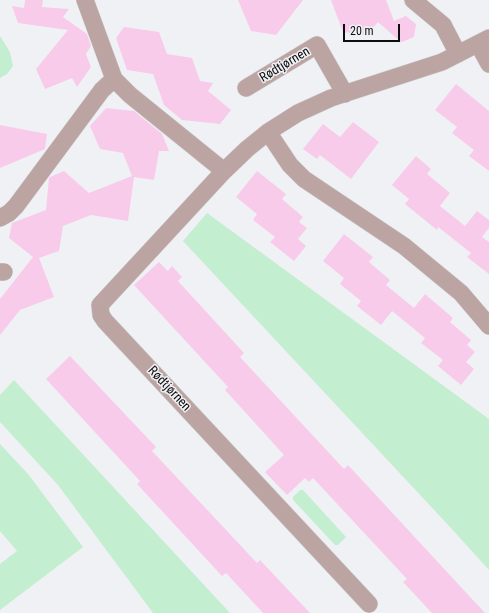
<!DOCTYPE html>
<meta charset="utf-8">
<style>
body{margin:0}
#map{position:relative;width:489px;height:613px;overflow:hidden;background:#f0f1f5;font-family:"Roboto Condensed",sans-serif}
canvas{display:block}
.scale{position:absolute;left:343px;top:24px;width:57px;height:18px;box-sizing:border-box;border:2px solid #0d0d0e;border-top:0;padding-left:5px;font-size:12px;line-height:14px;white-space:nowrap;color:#0d0d0e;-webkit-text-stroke:3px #f0f1f5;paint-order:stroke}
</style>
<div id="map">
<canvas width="489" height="613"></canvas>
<div class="scale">20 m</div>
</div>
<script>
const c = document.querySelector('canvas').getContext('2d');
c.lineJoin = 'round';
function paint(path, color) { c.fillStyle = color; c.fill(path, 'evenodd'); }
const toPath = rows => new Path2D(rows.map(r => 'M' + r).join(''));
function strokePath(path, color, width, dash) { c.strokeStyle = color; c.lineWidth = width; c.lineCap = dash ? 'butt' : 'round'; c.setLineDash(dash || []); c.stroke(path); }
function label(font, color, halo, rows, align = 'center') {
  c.font = font + ' "Roboto Condensed",sans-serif'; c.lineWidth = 3; c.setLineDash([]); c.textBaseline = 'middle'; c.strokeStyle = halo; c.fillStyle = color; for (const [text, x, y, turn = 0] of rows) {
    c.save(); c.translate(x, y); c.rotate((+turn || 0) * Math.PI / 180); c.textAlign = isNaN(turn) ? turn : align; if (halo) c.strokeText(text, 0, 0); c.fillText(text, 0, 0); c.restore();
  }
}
paint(toPath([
 [0,36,10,52,13,66,7,74,0,78],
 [207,213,489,419,489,570,450,527,183,241],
 [14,380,230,613,153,613,58,485,0,422,0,395],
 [0,444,28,474,83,547,0,610,0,564,17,551,0,531],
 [300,490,303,490,346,537,338,545,335,545,293,500,293,497]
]), '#c3eed0');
paint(toPath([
 [25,0,43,0,42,7,69,9,63,17,87,34,91,46,86,54,91,67,77,87,72,78,45,89,36,69,68,30,18,23,12,6,24,8],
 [238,0,303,0,276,35,251,31],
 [331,0,386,0,394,21,406,16,416,24,414,37,402,42,402,43,378,22,367,35,343,32],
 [124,27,159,32,167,54,192,58,200,81,213,83,208,91,231,110,220,124,182,120,164,105,153,74,127,70,116,38],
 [456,84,489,111,489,171,469,156,474,150,452,133,457,127,435,110],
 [106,108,134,111,162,134,169,151,159,151,154,180,134,177,128,221,91,215,63,226,59,251,39,258,54,297,20,310,0,335,0,299,33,257,9,238,12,223,46,210,49,178,50,177,64,171,89,193,132,176,123,153,100,149,90,126],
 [353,122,379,142,351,179,320,155,317,159,303,149,323,124,340,137],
 [0,125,47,134,45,149,0,168],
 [416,156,431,169,427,174,450,193,440,206,465,226,477,211,489,220,489,228,482,237,489,242,489,274,467,257,471,253,438,227,437,230,405,204,409,199,392,185],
 [257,171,286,194,282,199,303,217,299,222,307,228,298,239,306,246,294,261,270,242,275,237,253,220,257,214,236,197],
 [344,234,373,257,369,262,390,280,386,285,414,308,425,294,453,318,450,322,471,340,467,345,475,352,466,362,474,369,461,385,438,366,443,360,421,343,425,338,392,311,381,325,357,306,361,301,340,284,344,278,323,261],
 [159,262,168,271,172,266,182,277,178,281,244,353,240,357,344,469,348,465,485,613,432,613,403,582,407,579,313,478,309,482,305,478,287,495,265,472,284,455,225,390,228,387,134,285],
 [70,356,156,447,152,451,257,563,260,560,310,613,263,613,226,573,222,576,137,484,140,481,46,379]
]), '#f8cbeb');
const minor = toPath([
 [85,0,114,79,130,95,224,171],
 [413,0,443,25,458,54],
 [478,44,489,64],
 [246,88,317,45,345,94],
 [268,132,290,165,304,179,404,246,461,293,489,326],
 [0,218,9,213,16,206,102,90,114,79],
 [0,272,4,272],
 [369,604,105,321,101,315,100,305,224,171,247,149,268,132,298,113,331,98,442,62,489,38]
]);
strokePath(minor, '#cccdd0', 18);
strokePath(minor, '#bca4a2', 17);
label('13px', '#0d0d0e', '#f0f1f5', [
 ["Rødtjørnen",285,65,-31],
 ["Rødtjørnen",169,389,47]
]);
</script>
